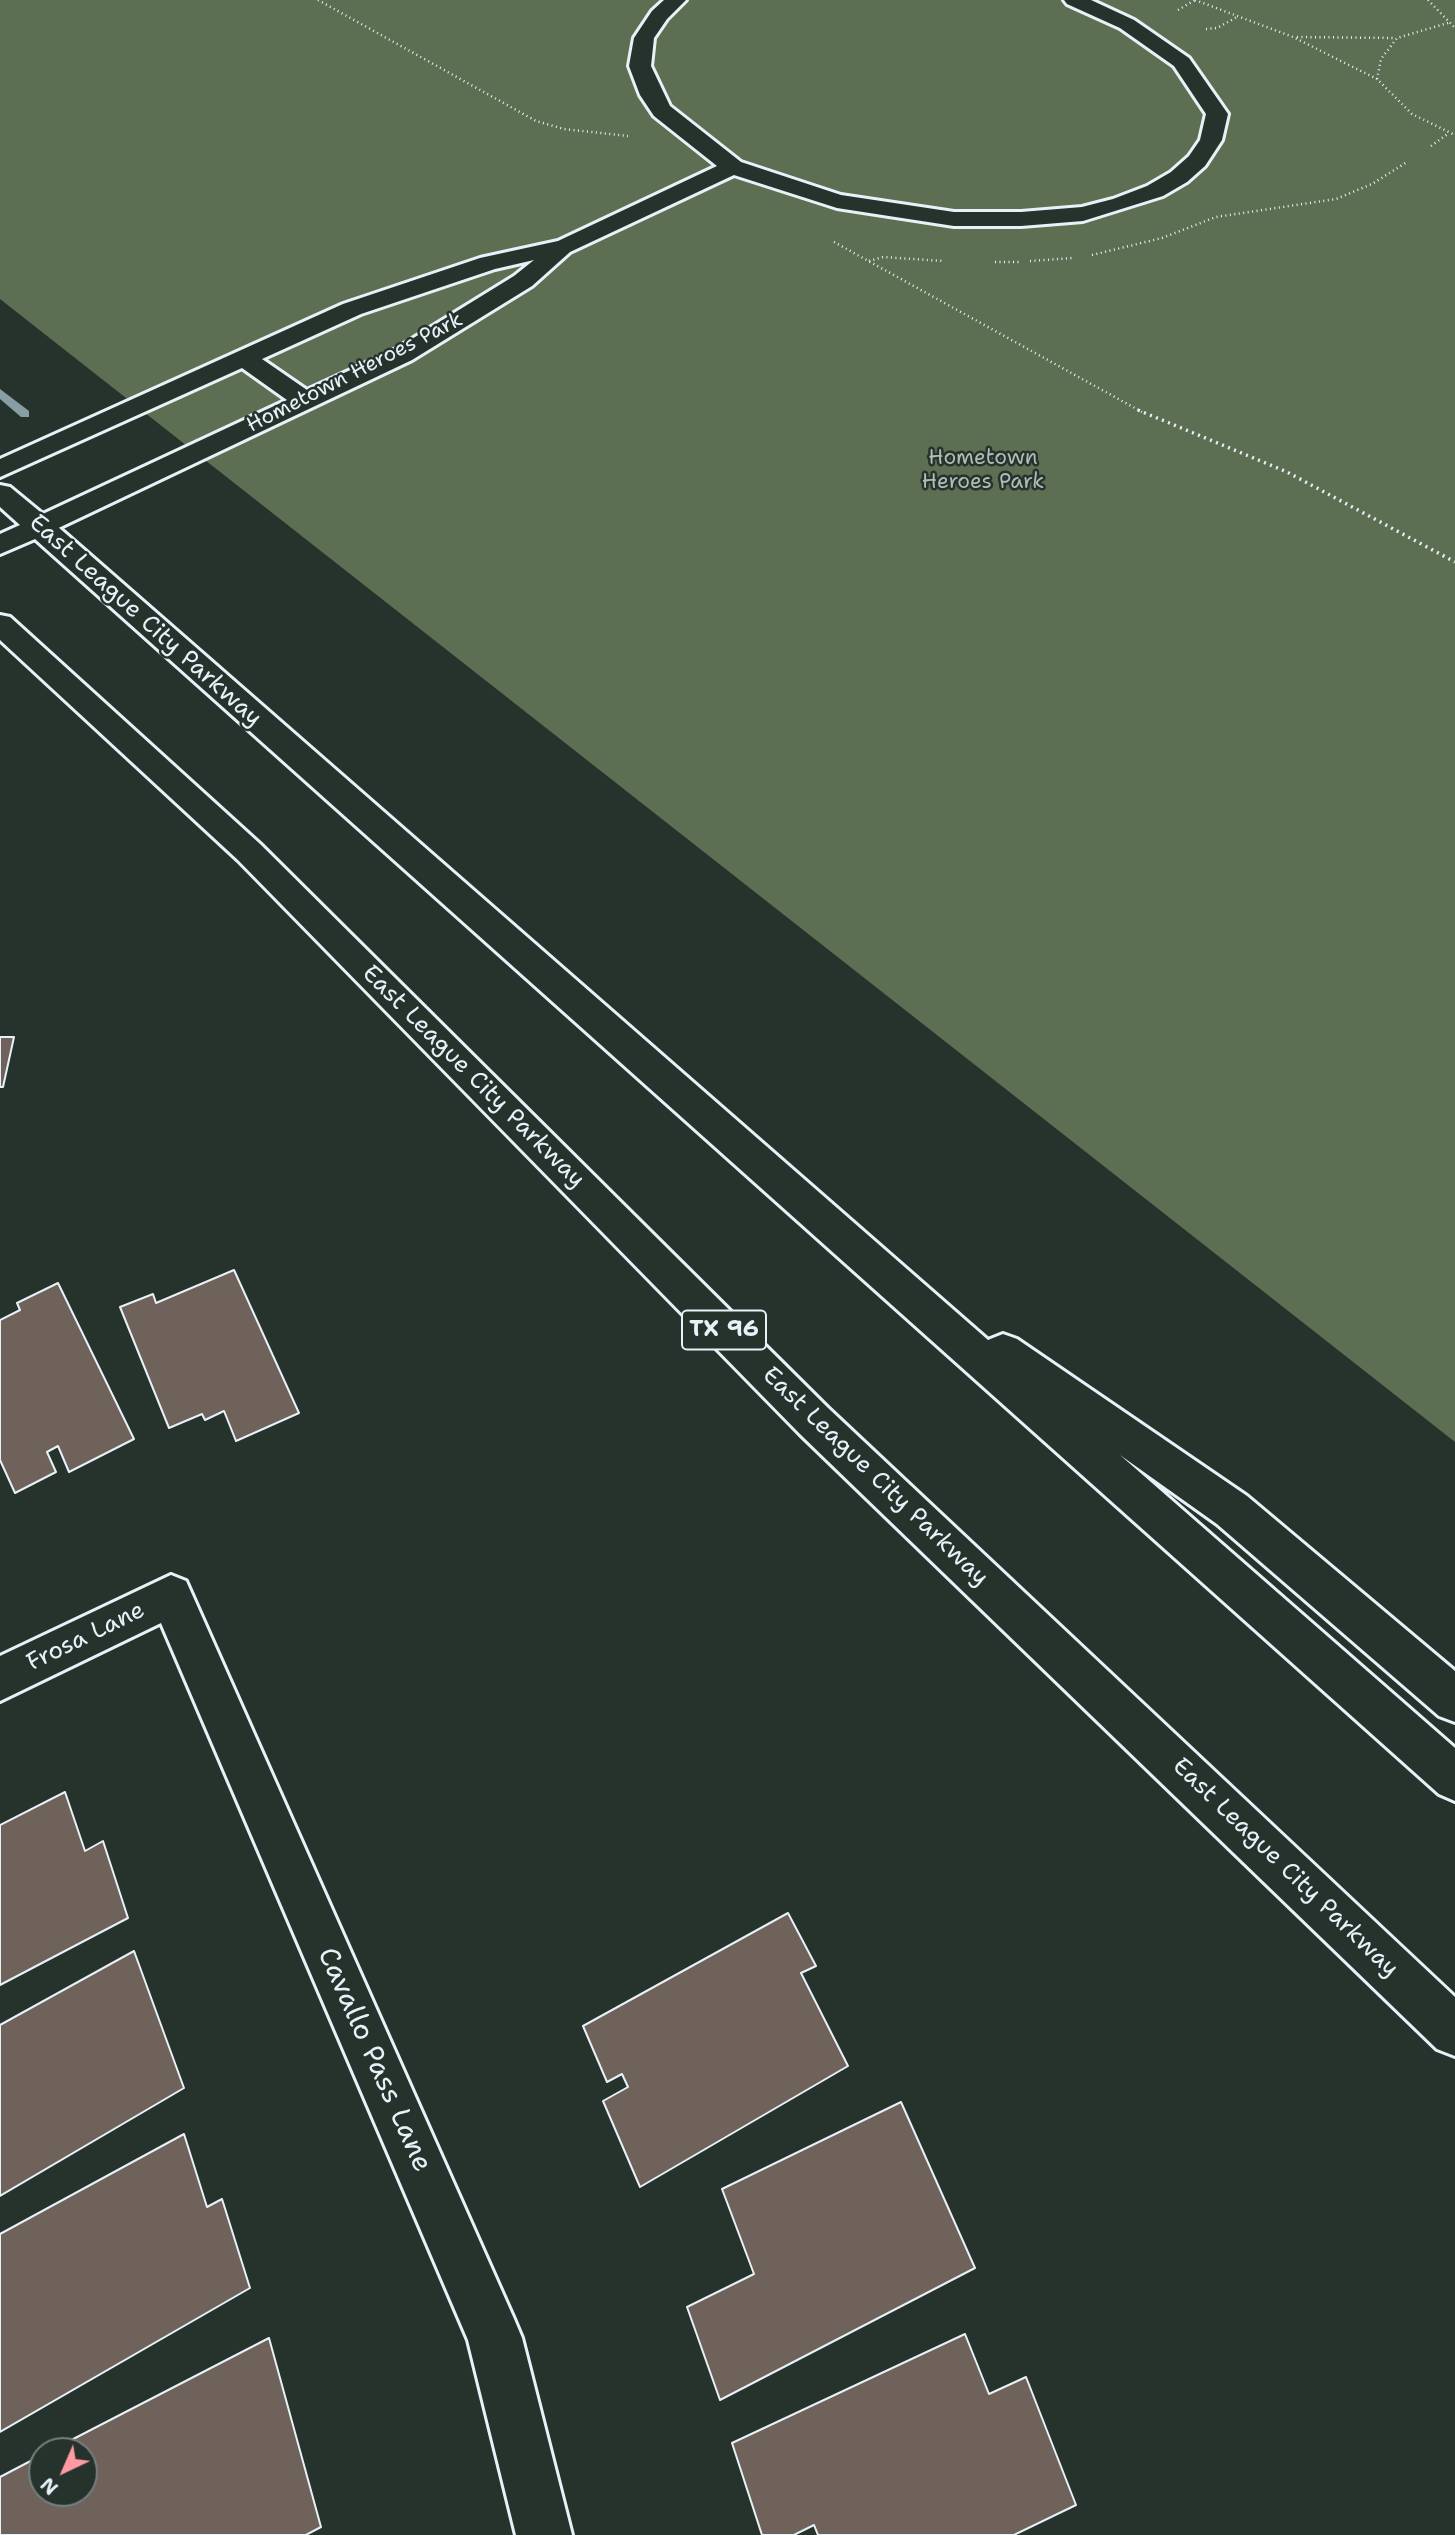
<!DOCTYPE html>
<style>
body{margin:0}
#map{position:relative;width:1455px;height:2535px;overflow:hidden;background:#26332d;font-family:"Shantell Sans",sans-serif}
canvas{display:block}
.north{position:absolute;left:28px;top:2437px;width:70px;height:70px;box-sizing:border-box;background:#26332d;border:2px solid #747f7e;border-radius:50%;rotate:224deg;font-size:19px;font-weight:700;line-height:28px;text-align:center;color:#e8f1f8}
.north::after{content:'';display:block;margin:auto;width:24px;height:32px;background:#ff9aa2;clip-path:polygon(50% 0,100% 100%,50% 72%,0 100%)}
</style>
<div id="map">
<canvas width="1455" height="2535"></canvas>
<div class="north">N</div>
</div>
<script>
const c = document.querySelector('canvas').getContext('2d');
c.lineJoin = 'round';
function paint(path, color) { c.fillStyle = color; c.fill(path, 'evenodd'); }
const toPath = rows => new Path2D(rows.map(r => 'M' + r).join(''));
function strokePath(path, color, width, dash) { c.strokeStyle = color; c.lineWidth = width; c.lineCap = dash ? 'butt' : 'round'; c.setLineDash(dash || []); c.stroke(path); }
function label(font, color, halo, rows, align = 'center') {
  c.font = font + ' "Shantell Sans",sans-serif'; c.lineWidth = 5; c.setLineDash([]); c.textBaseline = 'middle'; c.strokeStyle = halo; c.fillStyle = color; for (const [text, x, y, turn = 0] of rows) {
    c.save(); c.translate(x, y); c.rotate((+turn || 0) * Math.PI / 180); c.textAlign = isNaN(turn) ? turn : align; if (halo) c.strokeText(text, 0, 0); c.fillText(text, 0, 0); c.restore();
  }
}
paint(toPath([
 [0,0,1455,0,1455,1442,0,299]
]), '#5c6f52');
paint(toPath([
 [0,389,29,411,29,417,21,417,0,399,0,389]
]), '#879ea5');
const building = toPath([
 [0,1037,14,1037,3,1087,0,1087,0,1037],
 [234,1270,299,1413,236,1441,224,1411,205,1420,202,1414,169,1428,120,1307,153,1294,156,1303,234,1270],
 [58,1283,134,1439,69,1472,58,1446,47,1452,56,1472,15,1493,0,1460,0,1320,20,1310,17,1303,58,1283],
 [65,1792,85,1851,103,1841,128,1918,0,1985,0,1825,65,1792],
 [788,1913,816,1966,801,1973,848,2066,640,2187,603,2101,628,2087,622,2074,607,2082,583,2026,788,1913],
 [134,1951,184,2088,0,2196,0,2025,134,1951],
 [901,2102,975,2268,720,2400,687,2307,754,2274,722,2189,901,2102],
 [184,2134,207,2207,222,2199,250,2288,0,2432,0,2234,184,2134],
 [965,2334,989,2394,1026,2377,1076,2505,1014,2535,818,2535,814,2525,794,2535,762,2535,732,2443,965,2334],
 [269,2338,321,2527,306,2535,0,2535,0,2477,42,2455,42,2493,84,2493,84,2451,50,2451,269,2338]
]);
paint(building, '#6e625b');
strokePath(building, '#e8f1f8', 2);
const minor = toPath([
 [664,0,686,0,667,19,654,38,651,66,670,106,741,162,841,195,954,212,1021,212,1082,207,1113,199,1147,186,1171,172,1189,156,1200,140,1206,114,1174,66,1120,28,1067,4,1064,0,1091,0,1134,20,1189,58,1228,114,1222,140,1205,166,1187,182,1163,196,1083,221,1021,226,954,226,837,208,734,175,570,252,532,286,412,360,50,532,40,534,30,532,26,526,30,520,287,400,242,368,0,477,0,459,343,304,480,258,558,241,717,166,654,116,640,95,629,66,634,38,652,11,664,0],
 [534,260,514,276,394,350,307,390,262,359,361,314,495,269,534,260],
 [171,1575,186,1581,514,2319,522,2338,572,2535,516,2535,468,2340,161,1623,0,1701,0,1656,171,1575]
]);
const major = toPath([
 [0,485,10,487,50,520,988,1340,1003,1334,1017,1339,1247,1496,1455,1671,1455,1722,1439,1716,1217,1524,1120,1455,1455,1748,1455,1801,1439,1794,35,539,0,554,0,534,20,525,0,507,0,485],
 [0,615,10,617,260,844,828,1408,1455,1997,1455,2056,1437,2049,800,1434,238,860,0,640,0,615]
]);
strokePath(minor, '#e8f1f8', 6);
strokePath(major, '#e8f1f8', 6);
strokePath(toPath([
 [318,0,536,121,564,129,628,136],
 [1195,0,1293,37,1377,79],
 [1428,0,1455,28],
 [1178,10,1195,0],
 [1448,23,1397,38,1381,59,1377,79,1412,114,1455,135],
 [1206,29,1217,28,1237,17],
 [1297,37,1396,38],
 [1431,146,1449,133],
 [834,242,1142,412],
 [1092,255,1162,238,1216,217,1336,199,1372,184,1407,162],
 [869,261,883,257,944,261],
 [1030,261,1073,258],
 [995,262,1021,262]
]), '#e8f1f8', 2.5, [1, 3.5]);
strokePath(toPath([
 [1138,410,1287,472,1455,562]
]), '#e8f1f8', 3.5, [2, 4.5]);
paint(minor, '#26332d');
paint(major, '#26332d');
label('21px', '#e8f1f8', '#26332d', [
 ["Hometown Heroes Park",355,373,-27]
]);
label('21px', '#b0bdb6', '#26332d', [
 ["Hometown",983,459],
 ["Heroes Park",983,483]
]);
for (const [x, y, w] of [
 [724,1330,84]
]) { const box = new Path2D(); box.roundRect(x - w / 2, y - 19.5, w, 39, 5); c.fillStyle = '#26332d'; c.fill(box); strokePath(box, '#e8f1f8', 2); }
label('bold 23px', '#e8f1f8', null, [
 ["TX 96",724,1330]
]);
label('24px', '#e8f1f8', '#26332d', [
 ["East League City Parkway",145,621,42],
 ["East League City Parkway",473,1077,45],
 ["East League City Parkway",875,1477,44],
 ["Frosa Lane",86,1637,-26],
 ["East League City Parkway",1285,1868,44]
]);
label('28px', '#e8f1f8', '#26332d', [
 ["Cavallo Pass Lane",374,2060,66]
]);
</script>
